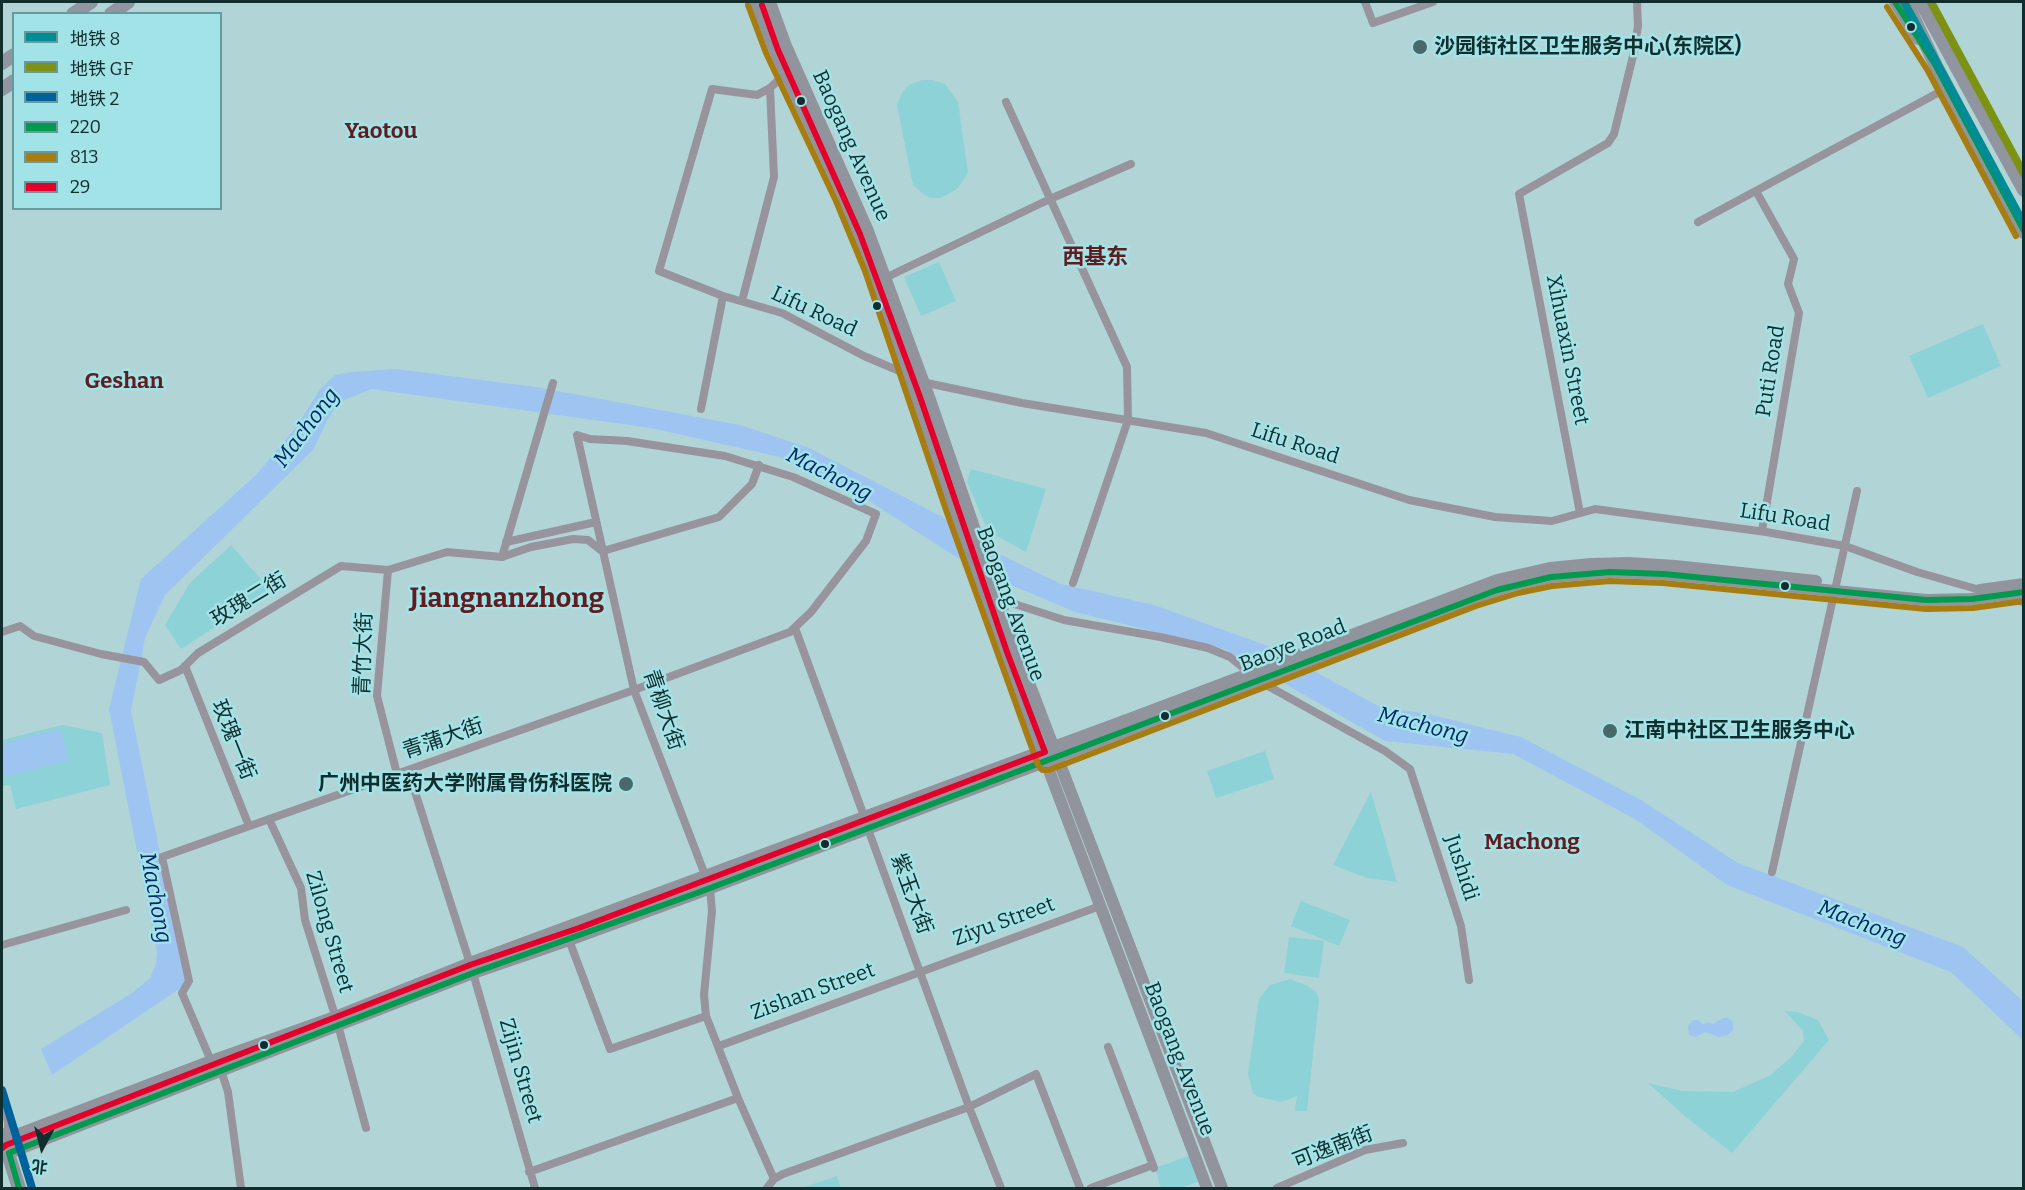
<!DOCTYPE html>
<meta charset="utf-8">
<style>
body{margin:0}
#map{position:relative;width:2025px;height:1190px;overflow:hidden;background:#b1d5d7;font-family:Bitter,"Noto Sans SC",serif}
canvas{display:block}
.frame{position:absolute;inset:0;border:3px solid #122d2e;pointer-events:none}
.legend{position:absolute;left:12px;top:12px;width:210px;height:198px;box-sizing:border-box;background:#a1e3e7;border:2px solid #689a9d;margin:0;padding:8px 10px;list-style:none;font-size:18px;color:#122d2e}
.legend li{display:flex;align-items:center;gap:12px;height:30px}
.legend b{width:30px;border:2px solid #689a9d}
.north{position:absolute;left:12px;top:1118px;width:60px;height:60px;-webkit-text-stroke:4px #a1e3e7;paint-order:stroke;rotate:187deg;font-size:16px;font-weight:700;line-height:24px;text-align:center;color:#122d2e}
.north::after{content:'';display:block;margin:auto;width:21px;height:27px;background:#122d2e;clip-path:polygon(50% 0,100% 100%,50% 72%,0 100%)}
</style>
<div id="map">
<canvas width="2025" height="1190"></canvas>
<div class="frame"></div>
<ul class="legend">
<li><b style="height:8px;background:#008c95"></b>地铁 8</li>
<li><b style="height:8px;background:#7d9212"></b>地铁 GF</li>
<li><b style="height:8px;background:#00629b"></b>地铁 2</li>
<li><b style="height:8px;background:#029a4e"></b>220</li>
<li><b style="height:8px;background:#a77c10"></b>813</li>
<li><b style="height:8px;background:#e4002b"></b>29</li>
</ul>
<div class="north">北</div>
</div>
<script>
const c = document.querySelector('canvas').getContext('2d');
c.lineJoin = 'round';
function paint(path, color) { c.fillStyle = color; c.fill(path, 'evenodd'); }
const toPath = rows => new Path2D(rows.map(r => 'M' + r).join(''));
function strokePath(path, color, width, dash) { c.strokeStyle = color; c.lineWidth = width; c.lineCap = dash ? 'butt' : 'round'; c.setLineDash(dash || []); c.stroke(path); }
function label(font, color, halo, rows, align = 'center') {
  c.font = font + ' Bitter,"Noto Sans SC",serif'; c.lineWidth = 5; c.setLineDash([]); c.textBaseline = 'middle'; c.strokeStyle = halo; c.fillStyle = color; for (const [text, x, y, turn = 0] of rows) {
    c.save(); c.translate(x, y); c.rotate((+turn || 0) * Math.PI / 180); c.textAlign = isNaN(turn) ? turn : align; if (halo) c.strokeText(text, 0, 0); c.fillText(text, 0, 0); c.restore();
  }
}
paint(toPath([
 [922,80,933,80,945,84,958,102,968,173,957,189,941,198,930,198,923,194,913,185,897,105,902,93,909,85],
 [939,262,956,301,921,316,904,277],
 [1983,324,2001,366,1928,398,1909,356],
 [971,469,1046,489,1026,552,988,531,967,482],
 [231,545,271,591,181,649,165,625,190,583],
 [62,725,102,733,110,785,16,809,10,785,2,786,2,740],
 [1265,751,1274,779,1216,798,1207,771],
 [1371,792,1397,882,1367,878,1333,865],
 [1301,901,1350,920,1339,946,1291,926],
 [1289,937,1324,941,1319,978,1284,973],
 [1290,979,1308,986,1316,992,1319,999,1307,1111,1295,1111,1297,1096,1281,1102,1259,1097,1253,1093,1248,1074,1259,999,1270,985],
 [1785,1011,1797,1012,1818,1020,1829,1040,1732,1153,1686,1117,1648,1083,1682,1091,1733,1092,1771,1075,1793,1055,1804,1041,1803,1031],
 [1191,1155,1200,1181,1180,1188,1161,1188,1155,1168],
 [837,1176,841,1188,802,1188]
]), '#8cd2d6');
paint(toPath([
 [396,369,536,387,740,425,809,448,941,516,993,551,1061,584,1154,605,1268,646,1382,708,1424,713,1521,737,1641,800,1738,863,1963,947,2024,1002,2023,1040,1951,972,1727,885,1635,819,1513,754,1385,741,1224,649,1075,612,978,571,852,490,780,457,651,428,372,389,339,402,327,421,313,450,165,595,145,638,131,711,185,975,185,982,179,989,52,1075,41,1049,132,993,150,978,156,964,157,952,109,709,141,579,257,474,297,426,320,389,335,375,352,372],
 [60,729,69,760,6,777,2,761,2,744],
 [1723,1018,1728,1018,1733,1022,1733,1030,1728,1035,1719,1037,1705,1032,1696,1037,1689,1035,1688,1026,1693,1020,1698,1020,1704,1025,1707,1022,1713,1024]
]), '#9ec4f2');
strokePath(toPath([
 [681,893,850,829],
 [29,1137,117,1105]
]), '#91b3b5', 7, [7, 3.5]);
strokePath(toPath([
 [1365,2,1373,23,1433,2],
 [1006,102,1127,367,1128,420,1073,583],
 [1756,191,1794,259,1788,284,1799,313,1762,531],
 [1698,222,1947,88],
 [885,278,1050,199,1131,164],
 [723,296,659,271,712,89,757,95,770,88],
 [742,301,774,177,770,88,785,74],
 [922,382,1022,403,1206,433,1409,500,1495,517,1552,521,1595,509,1766,532,1845,546,1917,572,1980,590],
 [701,409,723,296,782,313,864,356,911,376],
 [1580,513,1519,194,1608,143,1614,134,1633,56,1638,26,1637,2],
 [506,542,596,522],
 [603,551,719,517,752,484,759,465],
 [502,557,531,547,573,539,588,540,602,551],
 [388,570,377,696,397,774],
 [2003,597,2024,602],
 [999,599,1064,620,1160,637,1208,648,1230,657,1259,681,1385,751,1410,769,1461,926,1469,980],
 [795,628,864,816],
 [2,632,20,626,34,636,101,654,144,662,159,680,181,670,198,653,341,566,388,570,447,552,502,557,553,383],
 [185,666,249,826],
 [408,770,473,973,535,1188],
 [269,819,301,888,305,920,338,1025,366,1128],
 [868,829,969,1107,1001,1188],
 [1772,872,1857,491],
 [569,940,610,1049,706,1016],
 [2,945,126,910],
 [719,1046,1100,906],
 [1108,1047,1154,1168],
 [2,1099,8,1122,8,1131,4,1140],
 [529,1172,738,1098],
 [241,1188,228,1092,221,1070,211,1061,182,993,189,981,162,857,634,690,790,632,811,612,866,541,876,514,793,477,725,456,627,441,590,439,577,435,634,690,710,888,712,911,704,995,706,1016,738,1098,774,1179],
 [767,1188,774,1179,783,1174,969,1107,1036,1074,1080,1188],
 [1091,1188,1153,1165],
 [1277,1188,1365,1150,1403,1143]
]), '#97949e', 8);
strokePath(toPath([
 [756,2,774,49,844,197,873,268,954,507,1042,752,1207,1188],
 [770,2,786,46,868,231,928,394,1016,649,1222,1188],
 [1895,2,1918,39],
 [1980,590,2024,584],
 [2,1143,3,1140,211,1061,335,1017,470,963,1135,717,1497,580,1550,568,1591,564,1629,563,1675,566,1816,581],
 [2,1153,9,1153,473,973,569,940,697,893,1259,681,1473,598,1516,584,1551,577,1610,572,1664,574,1926,600,1972,599,2024,592]
]), '#92949d', 12);
strokePath(toPath([
 [1906,2,1936,66,2024,232],
 [1921,2,2024,190],
 [73,14,91,2],
 [111,14,128,2],
 [2,63,14,55],
 [2,89,14,81],
 [2,1135,19,1188]
]), '#9095a0', 14);
strokePath(toPath([
 [1895,2,1936,66,2024,231],
 [19,1188,9,1153,473,973,697,893,1497,590,1551,577,1610,572,1664,574,1926,600,1972,599,2024,592]
]), '#029a4e', 6);
strokePath(toPath([
 [748,5,766,53,836,201,865,271,946,510,1038,765,1042,770,1049,770,1476,606,1518,593,1552,586,1610,581,1663,583,1926,609,1973,608,2024,601],
 [1887,7,1928,71,2016,236]
]), '#a77c10', 6);
strokePath(toPath([
 [2,1148,6,1145,470,965,579,928,1045,752,1007,652,920,397,860,234,778,50,762,5]
]), '#e4002b', 6);
strokePath(toPath([
 [1904,2,2024,224]
]), '#008c95', 8);
strokePath(toPath([
 [1931,2,2024,174]
]), '#7d9212', 8);
strokePath(toPath([
 [2,1090,32,1188]
]), '#00629b', 8);
for (const [x, y, r, color] of [
 [1911,27,5,"#122d2e"],
 [1420,47,8,"#4a6869"],
 [801,101,5,"#122d2e"],
 [877,306,5,"#122d2e"],
 [1785,586,5,"#122d2e"],
 [1165,716,5,"#122d2e"],
 [1610,731,8,"#4a6869"],
 [626,784,8,"#4a6869"],
 [825,844,5,"#122d2e"],
 [264,1045,5,"#122d2e"]
]) { const dot = new Path2D(); dot.arc(x, y, r, 0, 2 * Math.PI); c.fillStyle = color; c.fill(dot); strokePath(dot, '#a1e3e7', 2); }
label('bold 21px', '#122d2e', '#a1e3e7', [
 ["沙园街社区卫生服务中心(东院区)",1434,47],
 ["江南中社区卫生服务中心",1624,731],
 ["广州中医药大学附属骨伤科医院",612,784,"right"]
], 'left');
label('21px', '#122d2e', '#a1e3e7', [
 ["Baogang Avenue",851,146,66],
 ["Lifu Road",814,312,25],
 ["Xihuaxin Street",1567,350,79],
 ["Puti Road",1771,371,-81],
 ["Lifu Road",1295,444,18],
 ["Lifu Road",1785,518,9],
 ["玫瑰二街",249,600,-31],
 ["Baogang Avenue",1010,604,70],
 ["Baoye Road",1293,646,-21],
 ["青竹大街",364,654,-88],
 ["青柳大街",663,710,71],
 ["青蒲大街",443,739,-19],
 ["玫瑰一街",233,740,68],
 ["Jushidi",1461,868,72],
 ["紫玉大街",911,894,70],
 ["Ziyu Street",1004,922,-20],
 ["Zilong Street",329,932,74],
 ["Zishan Street",813,992,-20],
 ["Baogang Avenue",1179,1059,69],
 ["Zijin Street",520,1071,74],
 ["可逸南街",1333,1148,-21]
]);
label('bold 22px', '#611c20', '#a1e3e7', [
 ["Yaotou",381,132],
 ["西基东",1095,258],
 ["Geshan",124,382],
 ["Machong",1532,843]
]);
label('italic 22px', '#002569', '#a1e3e7', [
 ["Machong",307,428,-53],
 ["Machong",829,475,27],
 ["Machong",1423,726,14],
 ["Machong",155,898,79],
 ["Machong",1862,924,21]
]);
label('bold 27px', '#611c20', '#a1e3e7', [
 ["Jiangnanzhong",507,599]
]);
</script>
